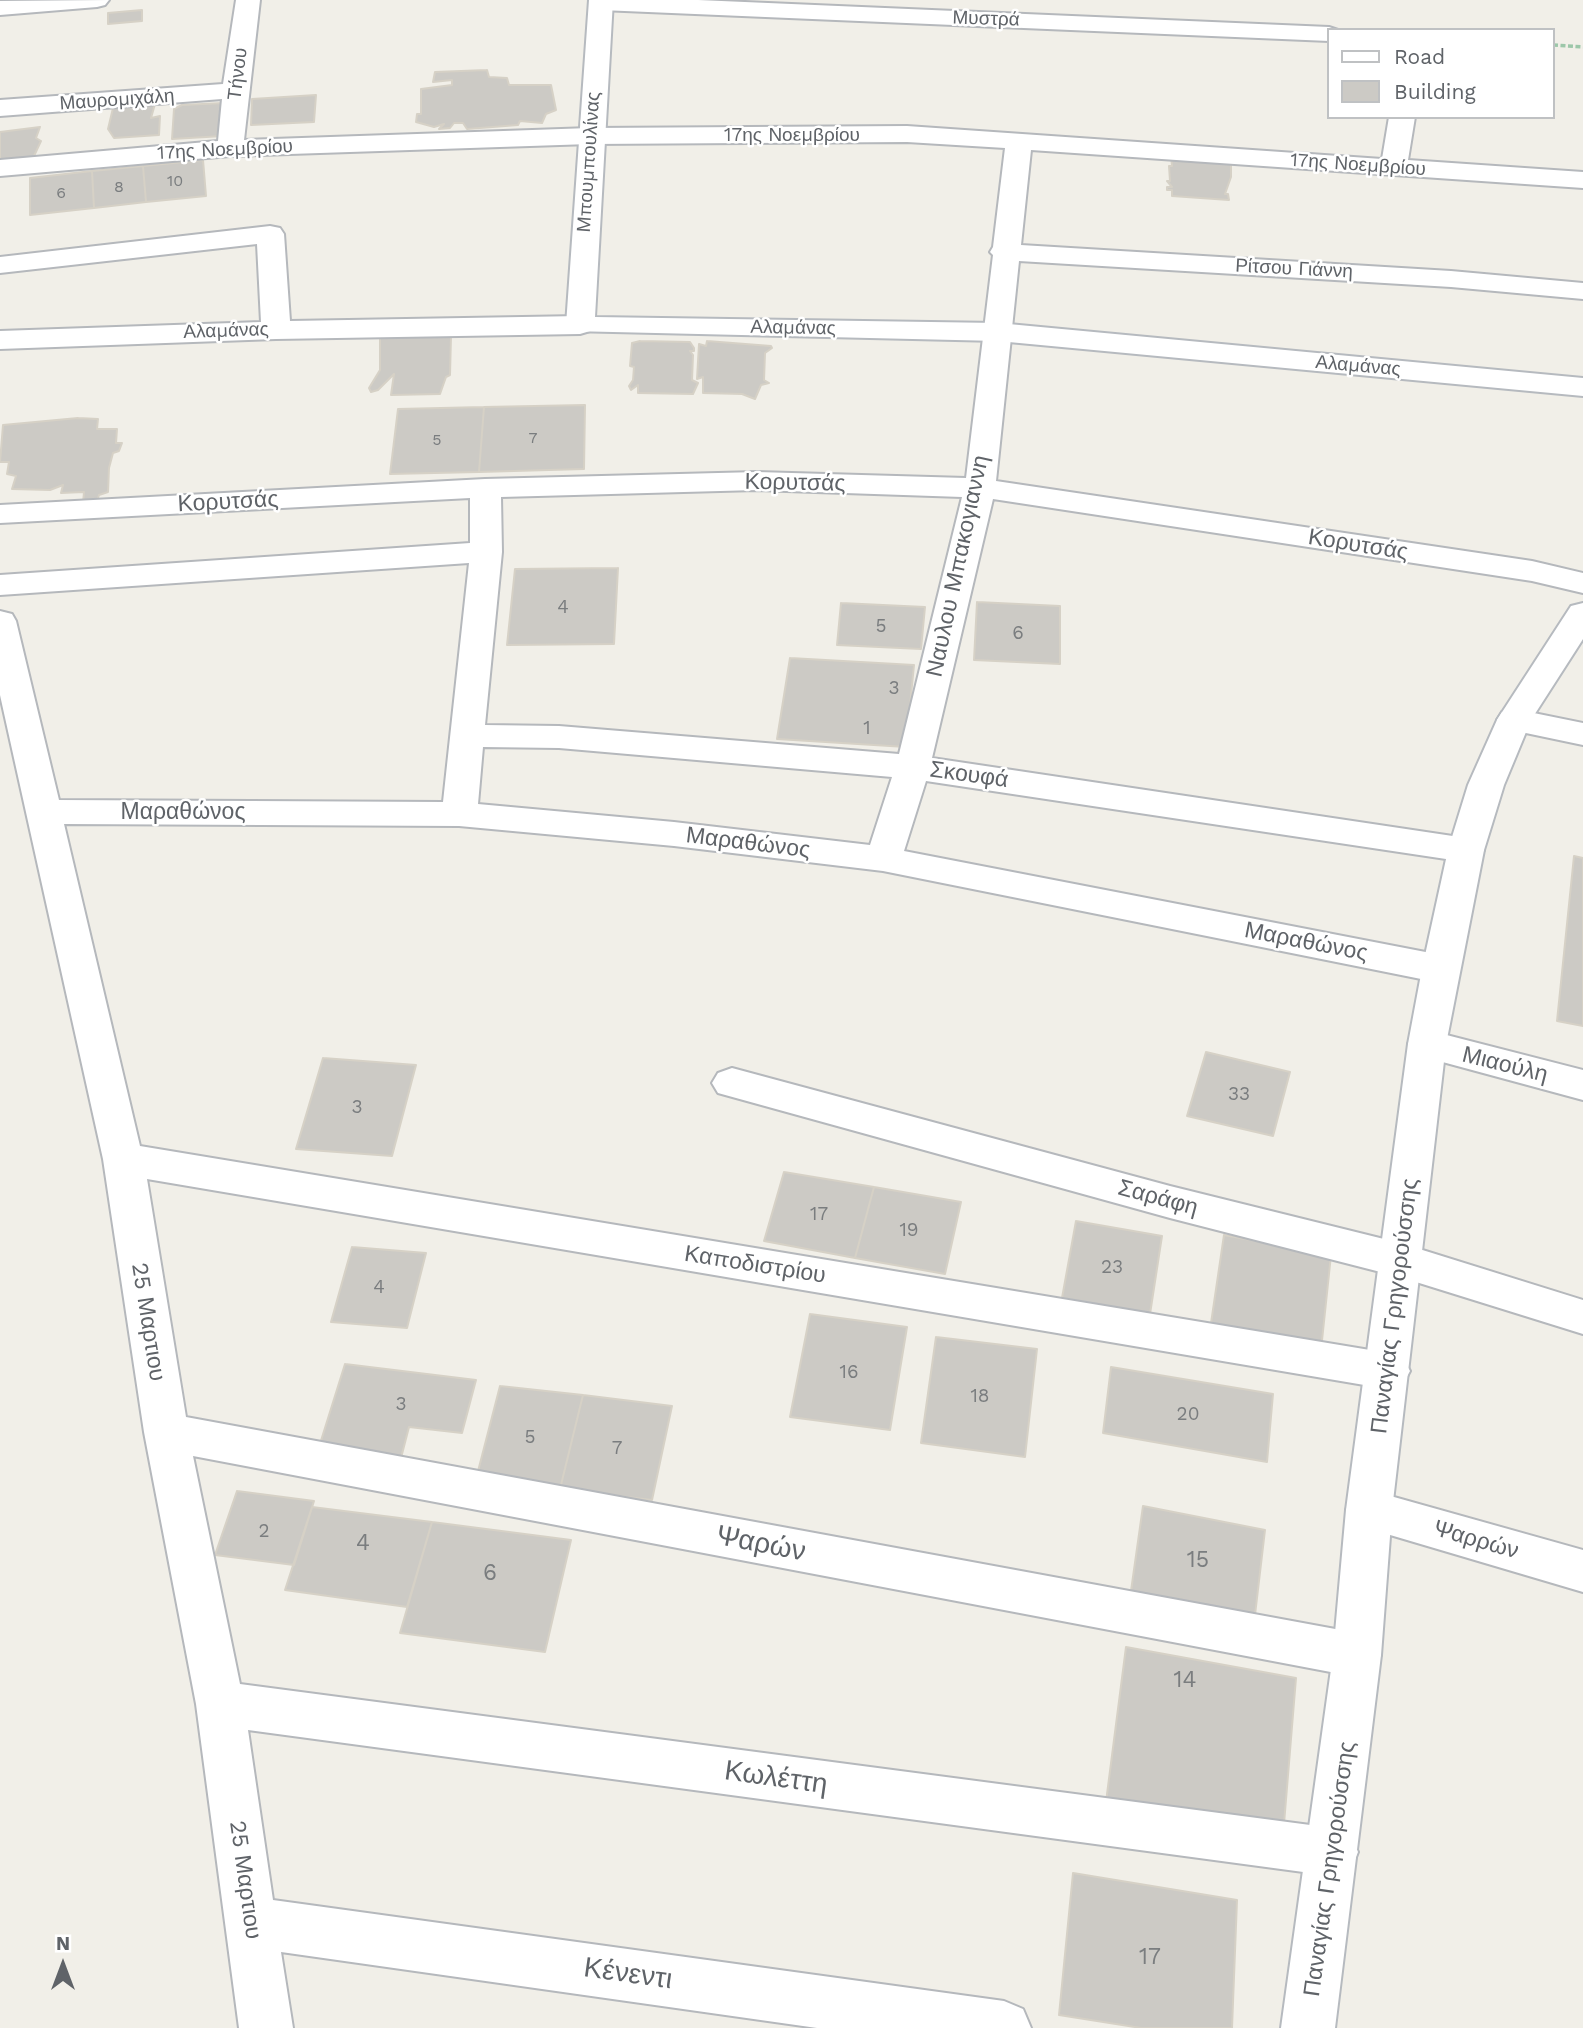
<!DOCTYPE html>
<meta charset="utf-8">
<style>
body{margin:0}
#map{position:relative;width:1583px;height:2028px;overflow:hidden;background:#f1efe8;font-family:"Work Sans",sans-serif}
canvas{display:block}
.legend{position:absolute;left:1327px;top:28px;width:228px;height:91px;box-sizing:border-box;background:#fff;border:2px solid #bfc1c3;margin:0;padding:9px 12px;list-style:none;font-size:21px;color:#5f6368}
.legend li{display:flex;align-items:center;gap:14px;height:35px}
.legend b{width:35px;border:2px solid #bfc1c3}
.north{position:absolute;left:28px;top:1930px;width:70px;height:70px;-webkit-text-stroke:5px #fff;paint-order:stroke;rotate:0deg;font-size:19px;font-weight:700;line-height:28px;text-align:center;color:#5f6368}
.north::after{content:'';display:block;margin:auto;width:24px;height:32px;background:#5f6368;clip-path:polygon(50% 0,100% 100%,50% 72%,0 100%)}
</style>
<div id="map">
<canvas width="1583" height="2028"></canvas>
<ul class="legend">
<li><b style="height:9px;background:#fff"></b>Road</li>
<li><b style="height:19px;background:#cccac5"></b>Building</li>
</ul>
<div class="north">N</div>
</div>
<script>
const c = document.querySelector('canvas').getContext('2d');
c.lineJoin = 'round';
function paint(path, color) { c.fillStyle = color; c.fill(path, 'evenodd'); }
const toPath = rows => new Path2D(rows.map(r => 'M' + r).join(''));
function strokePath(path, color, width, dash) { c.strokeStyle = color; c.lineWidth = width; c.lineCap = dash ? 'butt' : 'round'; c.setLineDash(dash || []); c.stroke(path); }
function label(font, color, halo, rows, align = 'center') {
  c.font = font + ' "Work Sans",sans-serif'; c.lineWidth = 5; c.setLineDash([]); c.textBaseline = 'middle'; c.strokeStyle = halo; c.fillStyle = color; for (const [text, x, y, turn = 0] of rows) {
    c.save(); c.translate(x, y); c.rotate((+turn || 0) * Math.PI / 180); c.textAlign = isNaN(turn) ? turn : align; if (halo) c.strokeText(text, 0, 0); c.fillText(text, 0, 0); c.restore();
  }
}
const building = toPath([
 [142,10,142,21,108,24,108,13,142,10],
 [487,70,489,77,507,78,509,85,551,85,556,110,546,114,542,123,520,121,518,125,467,129,463,123,454,123,450,128,439,129,444,124,434,127,416,122,417,114,421,114,421,89,452,85,452,80,433,82,435,72,487,70],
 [316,95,314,122,251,125,252,99,316,95],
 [224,103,223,136,172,139,174,109,182,105,224,103],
 [155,104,151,118,160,116,159,135,114,138,108,129,113,108,155,104],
 [40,127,36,138,41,141,34,156,38,158,0,166,0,132,40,127],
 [1171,156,1231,158,1231,177,1225,194,1228,194,1229,200,1172,196,1172,190,1167,190,1167,187,1172,187,1167,181,1170,181,1169,166,1172,166,1171,156],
 [203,160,206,196,146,202,143,166,203,160],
 [143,166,146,202,94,208,92,171,143,166],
 [92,171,94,208,30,215,30,178,92,171],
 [404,335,451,336,450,375,446,377,440,394,391,395,394,374,378,390,371,392,369,388,380,370,380,338,404,335],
 [640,341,690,342,694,348,694,351,690,351,693,355,692,380,698,383,693,394,638,393,638,385,631,390,629,386,633,380,634,367,630,366,632,343,640,341],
 [707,341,771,346,772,348,765,353,764,380,769,383,761,385,755,399,742,394,703,393,703,377,697,379,699,344,706,346,707,341],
 [585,405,584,469,479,472,484,407,585,405],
 [484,407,479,472,390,474,398,409,484,407],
 [78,418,98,419,97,429,117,429,116,443,122,443,119,451,113,453,109,468,108,492,99,495,97,501,83,503,84,492,61,493,63,485,50,490,12,489,16,476,7,474,9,462,0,462,3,425,78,418],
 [618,568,614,644,507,645,515,569,618,568],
 [977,602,1060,606,1060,664,974,660,977,602],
 [841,603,925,607,921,649,837,645,841,603],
 [790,658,914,665,906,747,777,739,790,658],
 [1574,856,1583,858,1583,1026,1557,1021,1574,856],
 [1206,1052,1290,1072,1273,1136,1187,1116,1206,1052],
 [323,1058,416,1065,392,1156,296,1149,323,1058],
 [784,1172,874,1187,855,1258,764,1241,784,1172],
 [874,1187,961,1202,945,1274,855,1258,874,1187],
 [1076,1221,1162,1236,1150,1314,1062,1298,1076,1221],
 [1224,1235,1331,1255,1321,1350,1210,1330,1224,1235],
 [352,1247,426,1253,407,1328,331,1322,352,1247],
 [810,1314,907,1327,890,1430,790,1417,810,1314],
 [936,1337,1037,1349,1025,1457,921,1443,936,1337],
 [345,1364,476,1380,462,1433,409,1427,401,1458,319,1447,345,1364],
 [1111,1367,1273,1394,1267,1462,1103,1433,1111,1367],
 [500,1386,583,1395,560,1489,476,1479,500,1386],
 [583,1395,672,1406,652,1500,560,1489,583,1395],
 [237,1491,314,1501,294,1565,215,1555,237,1491],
 [1143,1506,1265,1530,1255,1615,1131,1591,1143,1506],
 [312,1507,432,1522,407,1607,285,1590,312,1507],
 [432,1522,571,1540,545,1652,400,1633,432,1522],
 [1126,1647,1296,1678,1283,1836,1106,1802,1126,1647],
 [1073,1873,1237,1900,1232,2028,1141,2028,1059,2015,1073,1873]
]);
paint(building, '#cccac5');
strokePath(building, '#d6d1c6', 2);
const street = toPath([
 [109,0,105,5,97,7,0,15,0,1,109,0],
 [236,0,260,0,244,140,590,128,907,126,1382,159,1389,117,1415,117,1408,160,1583,172,1583,188,1031,150,1021,245,1451,271,1583,283,1583,299,1451,287,1019,261,996,481,1532,561,1583,573,1583,593,1532,581,993,499,932,758,1466,838,1479,841,1484,850,1479,859,1466,862,926,781,904,851,1441,955,1454,959,1460,969,1454,979,1441,983,883,871,674,846,459,826,64,824,140,1146,1388,1353,1403,1358,1410,1371,1403,1384,1388,1389,147,1179,186,1417,1357,1633,1374,1640,1381,1655,1374,1670,1357,1677,193,1456,240,1684,1333,1828,1351,1835,1358,1852,1351,1869,1333,1876,248,1730,273,1900,1004,2001,1023,2009,1031,2028,817,2028,281,1952,293,2028,239,2028,196,1704,144,1432,103,1159,0,695,0,611,12,614,16,621,59,800,443,802,469,563,0,595,0,575,470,543,470,498,0,523,0,505,485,479,757,472,966,478,993,255,990,252,993,247,1005,148,907,142,590,144,230,156,0,176,0,160,218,141,222,99,0,116,0,100,223,84,236,0],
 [757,490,962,497,899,754,559,726,485,725,502,552,501,497,757,490],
 [483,747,559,748,892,777,870,845,674,822,478,804,483,747],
 [591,0,698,0,1329,27,1338,30,1329,30,1329,41,601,10,593,8,589,3,591,0],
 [270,226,280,228,284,234,290,321,580,316,590,319,594,325,590,331,580,334,276,339,0,349,0,331,261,322,257,244,0,273,0,257,270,226],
 [1514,709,1583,723,1583,745,1502,728,1497,720,1502,712,1514,709],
 [1427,1030,1583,1070,1583,1100,1413,1054,1408,1044,1413,1034,1427,1030],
 [732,1068,1170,1186,1400,1243,1583,1300,1583,1334,1400,1277,1170,1218,718,1093,712,1083,718,1073,732,1068],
 [1369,1490,1583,1550,1583,1592,1353,1524,1346,1510,1353,1496,1369,1490]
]);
const secondary = toPath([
 [589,0,613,0,595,317,998,323,1583,378,1583,396,998,341,570,331,566,325,589,0],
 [1583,603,1583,639,1531,720,1504,785,1484,850,1446,1044,1392,1510,1381,1655,1335,2028,1281,2028,1333,1655,1346,1510,1408,1044,1422,969,1448,850,1468,785,1497,720,1571,606,1583,603]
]);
strokePath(street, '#b5b8bc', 4);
strokePath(secondary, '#b6babf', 4);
strokePath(toPath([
 [1553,45,1583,47]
]), '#9cc7a9', 3.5, [5, 2.5]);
paint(street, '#fff');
paint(secondary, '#fff');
label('16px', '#7a7d7f', null, [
 ["10",175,181],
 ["8",119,187],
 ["6",61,193],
 ["7",533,438],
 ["5",437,440]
]);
label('19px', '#5f6368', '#fff', [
 ["Μυστρά",986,19,2],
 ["Τήνου",238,74,-83],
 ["Μαυρομιχάλη",117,100,-4],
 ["17ης Νοεμβρίου",792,135],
 ["17ης Νοεμβρίου",225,150,-3],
 ["Μπουμπουλίνας",589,162,-86],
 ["17ης Νοεμβρίου",1358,165,4],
 ["Ρίτσου Γιάννη",1294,269,3],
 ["Αλαμάνας",793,328,1],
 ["Αλαμάνας",226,331,-2],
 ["Αλαμάνας",1358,366,5]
]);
label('19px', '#7a7d7f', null, [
 ["4",563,607],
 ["5",881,626],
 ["6",1018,633],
 ["3",894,688],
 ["1",867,728],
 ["33",1239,1094],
 ["3",357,1107],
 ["17",819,1214],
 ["19",909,1230],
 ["23",1112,1267],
 ["4",379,1287],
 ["16",849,1372],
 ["18",980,1396],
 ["3",401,1404],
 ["20",1188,1414],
 ["5",530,1437],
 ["7",617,1448],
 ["2",264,1531]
]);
label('23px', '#5f6368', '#fff', [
 ["Κορυτσάς",795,483,1],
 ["Κορυτσάς",228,502,-3],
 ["Κορυτσάς",1358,545,9],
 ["Ναυλου Μπακογιαννη",958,566,-78],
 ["Σκουφά",969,775,8],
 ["Μαραθώνος",183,812],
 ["Μαραθώνος",748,843,7],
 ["Μαραθώνος",1306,942,11],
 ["Μιαούλη",1505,1065,14],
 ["Σαράφη",1158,1198,15],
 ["Καποδιστρίου",755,1265,9],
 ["Παναγίας Γρηγορούσσης",1395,1306,-83],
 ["25 Μαρτιου",148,1322,81],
 ["Ψαρρών",1476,1540,16],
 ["Παναγίας Γρηγορούσσης",1330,1869,-82],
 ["25 Μαρτιου",245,1880,82]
]);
label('23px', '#7a7d7f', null, [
 ["4",363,1543],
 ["15",1198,1560],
 ["6",490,1573],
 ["14",1185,1680],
 ["17",1150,1957]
]);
label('28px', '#5f6368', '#fff', [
 ["Ψαρών",761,1544,11],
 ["Κωλέττη",776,1778,8],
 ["Κένεντι",628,1974,8]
]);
</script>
